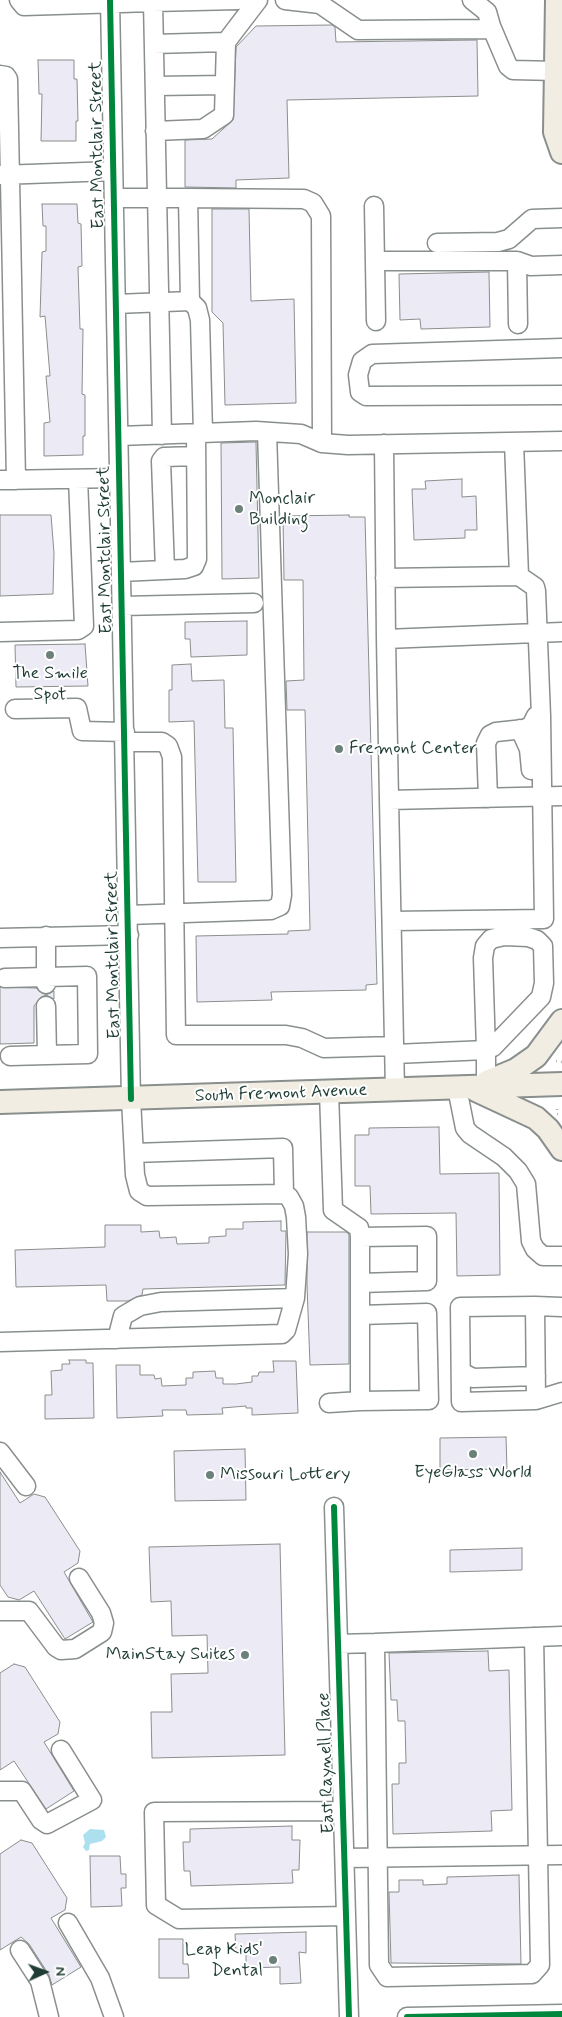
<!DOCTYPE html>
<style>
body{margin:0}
#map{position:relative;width:562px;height:2017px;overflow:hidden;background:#fff;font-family:Mynerve,sans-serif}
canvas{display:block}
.north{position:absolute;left:20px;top:1947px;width:50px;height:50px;-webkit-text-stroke:4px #fff;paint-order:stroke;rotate:88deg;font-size:14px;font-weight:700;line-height:20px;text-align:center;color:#1f3d34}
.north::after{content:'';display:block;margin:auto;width:18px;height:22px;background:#1f3d34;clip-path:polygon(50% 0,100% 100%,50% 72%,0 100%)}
</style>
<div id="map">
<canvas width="562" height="2017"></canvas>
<div class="north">N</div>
</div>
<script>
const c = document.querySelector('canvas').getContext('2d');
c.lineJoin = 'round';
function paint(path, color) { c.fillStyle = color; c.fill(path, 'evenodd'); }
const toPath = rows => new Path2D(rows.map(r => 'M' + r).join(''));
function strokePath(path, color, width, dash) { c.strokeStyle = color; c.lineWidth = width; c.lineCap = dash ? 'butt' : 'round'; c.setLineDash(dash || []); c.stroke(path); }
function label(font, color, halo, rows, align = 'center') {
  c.font = font + ' Mynerve,sans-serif'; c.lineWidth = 4; c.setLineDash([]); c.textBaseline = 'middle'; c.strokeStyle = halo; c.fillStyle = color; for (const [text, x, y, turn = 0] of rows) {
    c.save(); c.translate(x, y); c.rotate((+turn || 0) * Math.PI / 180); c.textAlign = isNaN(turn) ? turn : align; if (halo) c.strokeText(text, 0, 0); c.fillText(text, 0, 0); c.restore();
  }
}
paint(toPath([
 [90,1829,104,1830,106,1837,102,1841,90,1844,89,1850,86,1851,83,1847,85,1843,83,1835]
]), '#ace0ef');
const building = toPath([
 [332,25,335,27,336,42,477,40,478,96,287,100,289,178,236,180,236,188,185,187,185,140,212,139,233,120,236,47,256,26,332,25],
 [38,60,74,60,74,79,77,79,78,121,76,121,76,141,41,141,42,94,39,94,38,60],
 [42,204,77,204,78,223,81,224,82,266,78,267,80,329,83,329,82,394,85,395,85,436,83,436,83,455,44,456,44,423,50,422,46,376,50,376,45,316,40,317,42,252,46,251,46,226,43,226,42,204],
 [212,209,249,209,251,301,294,299,296,403,225,405,223,323,212,312,212,209],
 [489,272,490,327,421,329,420,319,400,320,399,274,489,272],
 [256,442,259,578,222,579,221,443,256,442],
 [462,479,462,497,476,496,477,530,465,530,465,538,414,540,412,489,426,489,425,481,462,479],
 [0,515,51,515,54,553,53,594,0,596,0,515],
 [349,515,349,517,365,517,377,984,366,985,366,990,271,992,272,1000,197,1002,196,936,288,934,288,931,310,930,305,710,287,710,286,681,304,680,303,580,284,580,283,516,349,515],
 [247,621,247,655,191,657,190,639,185,639,185,622,247,621],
 [85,644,88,686,16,687,15,645,85,644],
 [191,664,192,681,224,680,225,728,233,728,236,882,198,882,194,721,169,722,169,690,172,690,172,665,191,664],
 [0,987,36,988,46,995,54,991,54,999,46,995,41,997,34,1006,34,1043,0,1044,0,987],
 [439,1127,440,1174,499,1173,500,1275,457,1276,456,1213,371,1214,370,1186,355,1186,355,1135,369,1135,369,1128,439,1127],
 [281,1221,281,1231,286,1231,285,1285,143,1289,142,1295,128,1301,107,1301,106,1285,16,1287,15,1250,105,1247,105,1225,141,1225,141,1232,159,1231,160,1238,176,1237,177,1244,209,1243,209,1237,226,1236,226,1229,243,1229,243,1222,281,1221],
 [307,1232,346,1232,349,1234,349,1364,310,1365,307,1285,307,1232],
 [69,1360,86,1360,86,1363,93,1363,94,1418,45,1419,45,1395,52,1395,51,1371,62,1370,62,1364,70,1364,69,1360],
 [273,1361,296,1361,298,1413,252,1415,252,1408,246,1408,246,1406,222,1408,223,1414,187,1415,186,1410,162,1410,163,1416,117,1418,116,1365,140,1365,140,1375,154,1375,155,1379,161,1378,162,1386,186,1385,186,1378,193,1378,193,1372,215,1371,216,1378,223,1378,223,1384,236,1384,252,1382,252,1376,258,1376,259,1372,274,1372,273,1361],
 [506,1437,507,1469,440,1470,440,1438,506,1437],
 [245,1449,246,1500,175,1501,174,1451,245,1449],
 [0,1472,20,1503,34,1494,45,1497,80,1551,78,1563,64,1572,93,1622,65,1639,34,1591,19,1600,8,1597,0,1585,0,1472],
 [280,1544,285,1755,152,1758,151,1712,172,1712,171,1674,208,1673,207,1635,172,1636,171,1601,151,1602,149,1547,280,1544],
 [522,1548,522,1570,450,1572,450,1550,522,1548],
 [488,1651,489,1671,509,1670,512,1810,491,1811,492,1831,393,1834,392,1784,399,1784,399,1763,406,1763,405,1721,398,1721,397,1700,391,1700,389,1653,488,1651],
 [14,1664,25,1667,60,1722,58,1734,44,1742,74,1791,46,1809,14,1761,0,1770,0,1673,14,1664],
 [292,1826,292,1840,300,1840,299,1870,292,1870,293,1883,191,1886,190,1871,184,1871,183,1842,190,1842,190,1829,292,1826],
 [21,1840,32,1843,67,1898,65,1910,51,1918,81,1967,52,1985,49,1975,29,1944,21,1937,0,1950,0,1854,21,1840],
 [90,1856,120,1856,121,1874,126,1874,126,1888,121,1888,122,1906,91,1907,90,1856],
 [519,1875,521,1964,391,1963,389,1892,399,1892,399,1880,423,1880,423,1885,447,1884,447,1877,519,1875],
 [306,1932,306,1953,299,1952,301,1983,280,1984,280,1967,246,1968,246,1953,236,1953,235,1934,306,1932],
 [159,1939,183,1939,183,1964,188,1964,189,1978,159,1978,159,1939]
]);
paint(building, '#eceaf4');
strokePath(building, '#898f8d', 1);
const minor = toPath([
 [19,0,24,6,153,2,162,435],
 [285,0,320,4,358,30,487,29,491,26,487,12,472,0],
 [153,2,238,0],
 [491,26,508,66,513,70,556,71],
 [154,44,226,42],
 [0,75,6,76,8,79,16,480],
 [155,86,225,85],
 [155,131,203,129,224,115,226,42,258,0],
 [0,175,113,171],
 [114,198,188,198,190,301,197,308,200,320,203,433],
 [188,198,304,199,313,203,321,216,322,443],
 [374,206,376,321],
 [437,243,498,242,509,239,532,219,562,218],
 [375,261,517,261,531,266,562,265],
 [517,261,518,324],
 [116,304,190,301],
 [562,348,372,354,362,361,358,375,360,392,366,396,562,395],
 [119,436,256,431,301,434,322,443,348,445,562,441],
 [384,444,386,639,562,632],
 [0,480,119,478],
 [165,570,161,461,164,457,196,456],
 [121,572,185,569,194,566,197,559,196,433],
 [385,578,519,576,514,442],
 [122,606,254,603],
 [0,632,78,630,84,626,78,479],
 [386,639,389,800,562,796],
 [15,709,77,708,82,731,125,732],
 [520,729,529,749,531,770],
 [125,742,162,742,168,746,172,757,176,1035,286,1035,302,1038,324,1048,394,1046],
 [488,798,486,743,490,735,496,732,524,729,531,726,536,716],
 [389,800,395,1090],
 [128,915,271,910,280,906,282,895,267,432],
 [392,921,544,919,541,716,536,591,535,587,519,576],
 [0,938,129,935],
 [5,978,87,976,88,1054,47,1055],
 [46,984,46,936],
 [395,1054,486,1050,493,1047,541,997,544,983,543,946,537,940,528,937,504,936,491,939,485,946,483,958,486,1050,486,1082],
 [10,1056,47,1055,46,1006],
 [457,1088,465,1128,470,1134,504,1157,518,1171,526,1184,531,1241,535,1249,543,1256,562,1256],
 [329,1092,333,1210,359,1228,360,1237,427,1236,427,1281,360,1283,360,1237],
 [134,1153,283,1148,284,1194],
 [360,1283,360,1315,427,1313,429,1400,360,1401,360,1315],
 [535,1306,460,1307,461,1402,536,1400],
 [562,1307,535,1306,536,1400,562,1392],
 [117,1339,123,1316,140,1306,161,1302,295,1298],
 [0,1342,282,1334,286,1330,295,1298,298,1254,296,1217,294,1206,289,1197,284,1194,147,1196,139,1191,135,1175,131,1099,110,0],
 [461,1372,473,1378,536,1376],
 [329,1403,360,1401],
 [0,1452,26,1486],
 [334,1507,349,2017],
 [0,1611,29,1611,56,1647,61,1650,75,1649,102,1632,104,1623,101,1613,79,1578],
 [375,1643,562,1636],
 [338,1644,375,1643,379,1965,387,1977,532,1974,540,1965,534,1637],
 [0,1791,22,1791,41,1820,47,1824,92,1800,61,1750],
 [343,1811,154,1812,156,1905,179,1919,346,1916],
 [345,1858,562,1855],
 [68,1923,100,1978,114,2017],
 [20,1950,40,1981,49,2017],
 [407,2017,562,2014]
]);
const major = toPath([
 [557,0,555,132,562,152],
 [487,1082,516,1070,536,1056,562,1021],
 [476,1090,536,1118,548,1129,562,1149],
 [0,1102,562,1084]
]);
strokePath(minor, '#898f8d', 21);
strokePath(major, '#898f8d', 26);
strokePath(toPath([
 [556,1061,562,1062],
 [557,1109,557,1114,562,1114]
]), '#b6b9b8', 2.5, [1, 4]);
strokePath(minor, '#fff', 18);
strokePath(major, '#f1ede2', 22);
strokePath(toPath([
 [110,0,131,1099],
 [334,1507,349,2017],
 [407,2017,562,2014]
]), '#00873e', 6);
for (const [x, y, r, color] of [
 [239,509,5,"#6d817b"],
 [50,655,5,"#6d817b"],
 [339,749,5,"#6d817b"],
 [473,1454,5,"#6d817b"],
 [210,1475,5,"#6d817b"],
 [245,1655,5,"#6d817b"],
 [273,1960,5,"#6d817b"]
]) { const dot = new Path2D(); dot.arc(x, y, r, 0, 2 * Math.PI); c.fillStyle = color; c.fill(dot); strokePath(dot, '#fff', 2); }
label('18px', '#1f3d34', '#fff', [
 ["East Montclair Street",98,145,-91],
 ["East Montclair Street",106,550,-91],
 ["East Montclair Street",114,955,-91],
 ["South Fremont Avenue",281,1094,-2],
 ["East Raynell Place",327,1763,-92]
]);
label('18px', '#1f3d34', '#fff', [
 ["Monclair",249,499],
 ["Building",249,520],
 ["The Smile",50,674,"center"],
 ["Spot",50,695,"center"],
 ["Fremont Center",349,749],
 ["EyeGlass World",473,1473,"center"],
 ["Missouri Lottery",220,1475],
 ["MainStay Suites",235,1655,"right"],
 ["Leap Kids'",263,1950,"right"],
 ["Dental",263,1971,"right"]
], 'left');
</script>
